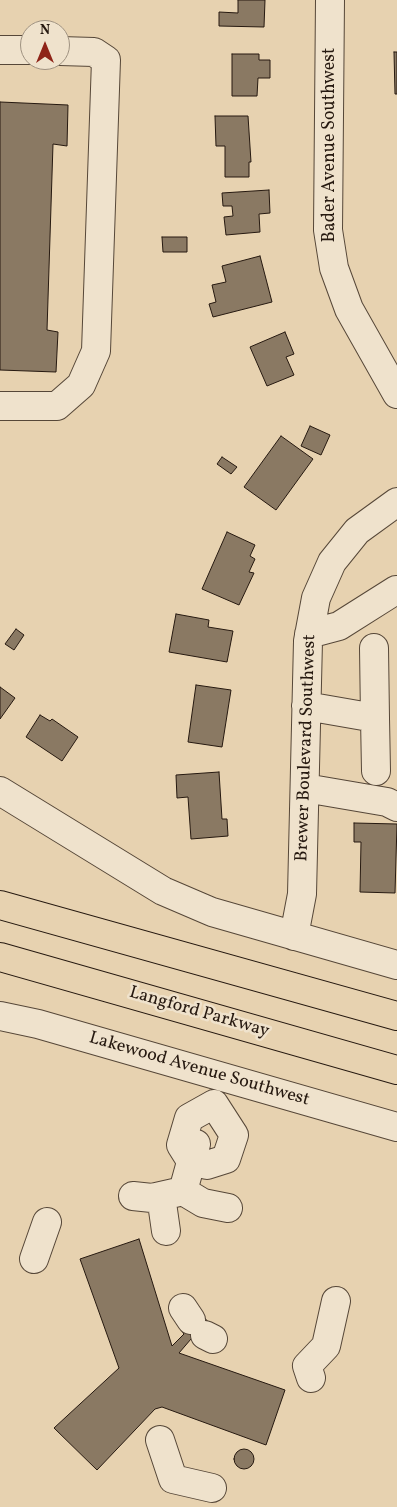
<!DOCTYPE html>
<style>
body{margin:0}
#map{position:relative;width:397px;height:1507px;overflow:hidden;background:#e7d2b0;font-family:Vollkorn,serif}
canvas{display:block}
.north{position:absolute;left:20px;top:20px;width:50px;height:50px;box-sizing:border-box;background:#efe2cc;border:1px solid #9f9281;border-radius:50%;rotate:0deg;font-size:14px;font-weight:700;line-height:20px;text-align:center;color:#261910}
.north::after{content:'';display:block;margin:auto;width:18px;height:22px;background:#8f2418;clip-path:polygon(50% 0,100% 100%,50% 72%,0 100%)}
</style>
<div id="map">
<canvas width="397" height="1507"></canvas>
<div class="north">N</div>
</div>
<script>
const c = document.querySelector('canvas').getContext('2d');
c.lineJoin = 'round';
function paint(path, color) { c.fillStyle = color; c.fill(path, 'evenodd'); }
const toPath = rows => new Path2D(rows.map(r => 'M' + r).join(''));
function strokePath(path, color, width, dash) { c.strokeStyle = color; c.lineWidth = width; c.lineCap = dash ? 'butt' : 'round'; c.setLineDash(dash || []); c.stroke(path); }
function label(font, color, halo, rows, align = 'center') {
  c.font = font + ' Vollkorn,serif'; c.lineWidth = 5; c.setLineDash([]); c.textBaseline = 'middle'; c.strokeStyle = halo; c.fillStyle = color; for (const [text, x, y, turn = 0] of rows) {
    c.save(); c.translate(x, y); c.rotate((+turn || 0) * Math.PI / 180); c.textAlign = isNaN(turn) ? turn : align; if (halo) c.strokeText(text, 0, 0); c.fillText(text, 0, 0); c.restore();
  }
}
const building = toPath([
 [238,0,265,0,264,27,219,26,219,12,238,13,238,0],
 [394,52,397,52,397,94,395,94,394,52],
 [232,54,259,54,259,60,270,60,270,78,258,78,257,96,232,96,232,54],
 [0,102,68,105,67,146,53,144,47,330,58,332,56,372,0,370,0,102],
 [215,116,248,116,251,162,249,162,249,177,225,177,225,146,216,146,215,116],
 [269,190,270,213,259,214,260,232,226,235,224,217,233,216,232,206,223,206,222,193,269,190],
 [162,237,187,237,187,252,163,252,162,237],
 [260,256,272,302,213,317,209,304,216,302,212,285,226,282,222,266,260,256],
 [285,332,294,354,286,357,294,375,267,386,250,347,285,332],
 [310,426,330,435,321,455,301,446,310,426],
 [281,436,313,459,276,510,244,487,281,436],
 [222,457,237,467,231,474,217,464,222,457],
 [227,532,255,545,250,556,255,559,249,572,254,573,239,605,202,589,227,532],
 [176,614,209,620,208,627,233,631,227,662,169,652,176,614],
 [16,629,24,635,14,650,5,644,16,629],
 [196,685,231,690,222,747,188,742,196,685],
 [0,687,15,698,0,719,0,687],
 [40,715,50,721,52,719,78,737,62,761,26,737,40,715],
 [219,772,222,819,227,819,228,836,191,839,188,797,177,798,176,775,219,772],
 [354,823,397,824,395,893,360,892,361,842,354,842,354,823],
 [139,1239,172,1346,184,1334,181,1330,199,1312,213,1327,196,1344,191,1339,179,1353,285,1390,266,1445,162,1407,155,1409,97,1470,54,1428,119,1368,80,1259,139,1239],
 '234 1459a10 10 0 1 1 20 0a10 10 0 1 1-20 0Z'
]);
paint(building, '#8a7963');
strokePath(building, '#261910', 1);
const minor = toPath([
 [330,0,328,230,334,268,349,309,397,394],
 [0,50,30,50],
 [0,406,57,406,81,385,96,351,106,60,94,52,60,51],
 [309,634,339,626,396,590],
 [306,706,375,718,374,648],
 [375,718,376,771],
 [305,788,387,802,397,807],
 [0,791,163,891,212,912,397,965],
 [294,936,302,894,308,641,316,598,332,562,357,531,397,502],
 [0,1016,38,1024,397,1127],
 [214,1104,234,1135,226,1159,207,1165,191,1161,181,1145,189,1118,214,1104],
 [183,1191,196,1144],
 [133,1196,152,1198,183,1191,203,1203,228,1208],
 [161,1196,166,1231],
 [34,1259,47,1222],
 [183,1308,191,1320],
 [205,1335,213,1339],
 [311,1378,307,1366,326,1346,336,1301],
 [160,1440,173,1479,212,1488]
]);
const highway = toPath([
 [0,905,397,1016],
 [0,957,397,1070]
]);
strokePath(minor, '#564738', 30);
strokePath(highway, '#261910', 30);
strokePath(minor, '#efe2cc', 28);
strokePath(highway, '#e7d2b0', 28);
label('18px', '#261910', '#efe2cc', [
 ["Bader Avenue Southwest",331,145,-90],
 ["Brewer Boulevard Southwest",307,748,-88],
 ["Langford Parkway",199,1013,16],
 ["Lakewood Avenue Southwest",199,1070,16]
]);
</script>
